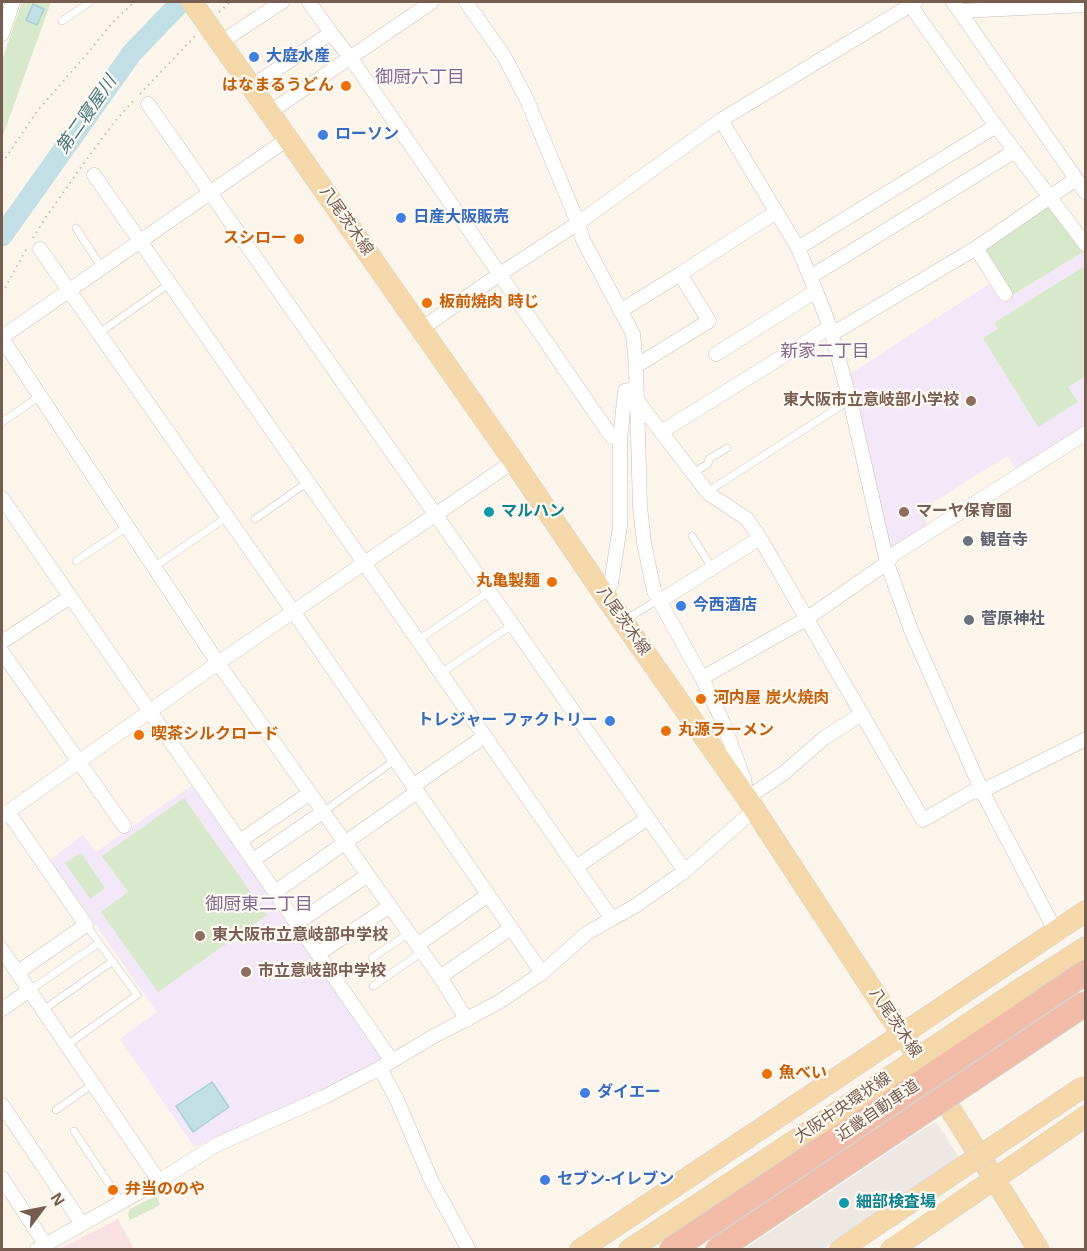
<!DOCTYPE html>
<meta charset="utf-8">
<style>
body{margin:0}
#map{position:relative;width:1087px;height:1251px;overflow:hidden;background:#fbf5ec;font-family:Arial,sans-serif}
canvas{display:block}
.frame{position:absolute;inset:0;border:3px solid #765d50;pointer-events:none}
.north{position:absolute;left:12px;top:1179px;width:60px;height:60px;-webkit-text-stroke:4px #fef9f2;paint-order:stroke;rotate:58deg;font-size:16px;font-weight:700;line-height:24px;text-align:center;color:#765d50}
.north::after{content:'';display:block;margin:auto;width:21px;height:27px;background:#765d50;clip-path:polygon(50% 0,100% 100%,50% 72%,0 100%)}
</style>
<div id="map">
<canvas width="1087" height="1251"></canvas>
<div class="frame"></div>
<div class="north">N</div>
</div>
<script>
const c = document.querySelector('canvas').getContext('2d');
c.lineJoin = 'round';
function paint(path, color) { c.fillStyle = color; c.fill(path, 'evenodd'); }
const toPath = rows => new Path2D(rows.map(r => 'M' + r).join(''));
function strokePath(path, color, width, dash) { c.strokeStyle = color; c.lineWidth = width; c.lineCap = dash ? 'butt' : 'round'; c.setLineDash(dash || []); c.stroke(path); }
function label(font, color, halo, rows, align = 'center') {
  c.font = font + ' Arial,"Noto Sans JP",sans-serif'; c.lineWidth = 4.5; c.setLineDash([]); c.textBaseline = 'middle'; c.strokeStyle = halo; c.fillStyle = color; for (const [text, x, y, turn = 0] of rows) {
    c.save(); c.translate(x, y); c.rotate((+turn || 0) * Math.PI / 180); c.textAlign = isNaN(turn) ? turn : align; if (halo) c.strokeText(text, 0, 0); c.fillText(text, 0, 0); c.restore();
  }
}
paint(toPath([
 [936,1122,961,1160,823,1249,743,1250,926,1127]
]), '#eee8e4');
paint(toPath([
 [1085,251,1085,427,1018,471,1007,456,921,510,929,529,889,552,870,466,872,463,850,374,989,284,1002,302],
 [192,785,383,1059,338,1085,194,1147,120,1039,157,1012,50,860,83,835,96,852]
]), '#f2e8f8');
paint(toPath([
 [118,1219,134,1249,60,1249]
]), '#f9e0e3');
paint(toPath([
 [22,2,51,2,2,138,2,60],
 [1047,204,1085,251,1011,296,983,252,985,246],
 [1083,267,1086,271,1085,376,1068,387,1078,402,1038,427,983,338,998,329,994,323],
 [184,798,267,915,158,992,101,912,128,892,102,856],
 [81,853,105,888,90,899,65,863],
 [156,1196,160,1205,130,1220,128,1215,130,1209]
]), '#d7e9ca');
const water = toPath([
 [33,4,44,9,37,25,26,20,33,4],
 [212,1082,229,1107,193,1132,176,1106,212,1082]
]);
paint(water, '#c1dfe4');
strokePath(water, '#a8cfd6', 1.5);
strokePath(toPath([
 [2,236,132,53,181,2]
]), '#c1dfe4', 21);
const lane = toPath([
 [62,21,90,2],
 [76,228,102,268],
 [99,333,169,284],
 [2,422,40,396],
 [693,473,708,464,709,459,727,448],
 [707,492,850,400],
 [255,519,308,482],
 [692,536,712,568],
 [76,561,127,527],
 [154,567,227,517],
 [625,620,659,599],
 [418,640,489,592],
 [441,673,512,625],
 [323,812,395,760],
 [372,958,409,933],
 [373,986,422,952],
 [30,990,99,943],
 [43,1010,113,961],
 [67,1045,137,995,86,925],
 [56,1110,93,1084],
 [74,1131,121,1202]
]);
const street = toPath([
 [309,2,331,33,350,57,611,436,620,440],
 [466,2,504,56,527,100,578,223,583,240,633,334,636,366,640,506,644,543,654,591,702,678,722,720,744,779,747,798,784,773,824,738,862,714],
 [953,2,1086,193],
 [910,5,996,126,1086,245],
 [960,11,1086,5],
 [2,34,13,2],
 [221,42,282,2],
 [252,86,331,33],
 [148,104,685,871],
 [270,112,432,2],
 [721,120,798,248,816,291,830,327,850,400,887,563,911,630,982,791,1056,932],
 [94,175,612,919],
 [798,248,996,126],
 [976,248,1005,294],
 [40,249,293,611,542,973],
 [680,274,776,212],
 [810,277,1015,151],
 [620,311,680,274,709,321,636,366],
 [421,329,500,274,578,223,721,120,916,2],
 [832,334,976,248,1076,179],
 [2,337,289,138],
 [2,339,218,663,440,977,467,1020],
 [716,354,816,291],
 [636,399,708,493,747,519,760,538,923,820,972,792,982,791,1086,739],
 [661,432,830,327],
 [2,498,392,1061],
 [603,593,611,584,620,526,620,440,625,391,636,389],
 [660,601,760,538],
 [2,642,70,597],
 [2,652,124,826],
 [702,678,806,619,887,563,894,554,1086,433],
 [413,786,485,736],
 [8,812,86,925,18,972],
 [2,816,218,663,514,461],
 [240,841,310,793],
 [253,860,323,812],
 [576,867,648,818],
 [275,892,417,792],
 [297,923,368,875],
 [417,945,488,895],
 [2,950,159,1181],
 [318,954,390,906],
 [440,977,511,928],
 [2,1009,30,990],
 [380,1068,397,1100,431,1180,469,1250],
 [2,1105,82,1224],
 [2,1178,45,1244],
 [36,1250,159,1181,216,1145,324,1097,380,1068,434,1036,499,1002,542,973,587,933,635,906,685,871,754,810]
]);
const primary = toPath([
 [192,2,508,453,603,593,747,798,887,1012,903,1034,1039,1250],
 [1022,988,1086,947],
 [580,1250,1086,911],
 [629,1250,811,1130],
 [840,1250,872,1228],
 [891,1250,1086,1116]
]);
strokePath(lane, '#cdbeb2', 8);
strokePath(street, '#cdbeb2', 15);
strokePath(primary, '#d9d2ce', 22);
strokePath(toPath([
 [219,12,230,2],
 [140,94,196,35],
 [2,163,38,110,87,54,112,23,134,2],
 [33,238,46,217,84,163,115,121,136,98],
 [2,293,27,248]
]), '#d5b9a8', 2, [1.5, 4.5]);
strokePath(lane, '#fff', 7);
strokePath(street, '#fff', 14);
strokePath(primary, '#f4d8aa', 21);
const primaryBridge = toPath([
 [811,1130,1022,988],
 [872,1228,1083,1087]
]);
const highwayBridge = toPath([
 [671,1250,1086,972],
 [717,1250,1086,1003]
]);
strokePath(primaryBridge, '#d9d2ce', 22, []);
strokePath(highwayBridge, '#d9d2ce', 26, []);
strokePath(primaryBridge, '#f4d8aa', 21);
strokePath(highwayBridge, '#f1bba8', 24);
for (const [x, y, r, color] of [
 [254,57,6,"#3f7fe0"],
 [346,86,6,"#e8710a"],
 [323,135,6,"#3f7fe0"],
 [401,218,6,"#3f7fe0"],
 [299,239,6,"#e8710a"],
 [427,303,6,"#e8710a"],
 [971,401,6,"#8d6e63"],
 [489,512,6,"#0f9aa8"],
 [904,512,6,"#8d6e63"],
 [968,541,6,"#6b7280"],
 [552,582,6,"#e8710a"],
 [681,606,6,"#3f7fe0"],
 [969,620,6,"#6b7280"],
 [701,699,6,"#e8710a"],
 [610,721,6,"#3f7fe0"],
 [666,731,6,"#e8710a"],
 [139,735,6,"#e8710a"],
 [200,936,6,"#8d6e63"],
 [246,972,6,"#8d6e63"],
 [767,1074,6,"#e8710a"],
 [585,1093,6,"#3f7fe0"],
 [545,1180,6,"#3f7fe0"],
 [113,1190,6,"#e8710a"],
 [844,1203,6,"#0f9aa8"]
]) { const dot = new Path2D(); dot.arc(x, y, r, 0, 2 * Math.PI); c.fillStyle = color; c.fill(dot); strokePath(dot, '#fef9f2', 2); }
label('bold 16px', '#366cbe', '#fef9f2', [
 ["大庭水産",266,57],
 ["ローソン",335,135],
 ["日産大阪販売",413,218],
 ["今西酒店",693,606],
 ["トレジャー ファクトリー",598,721,"right"],
 ["ダイエー",597,1093],
 ["セブン-イレブン",557,1180]
], 'left');
label('bold 16px', '#c56008', '#fef9f2', [
 ["はなまるうどん",334,86,"right"],
 ["スシロー",287,239,"right"],
 ["板前焼肉 時じ",439,303],
 ["丸亀製麺",540,582,"right"],
 ["河内屋 炭火焼肉",713,699],
 ["丸源ラーメン",678,731],
 ["喫茶シルクロード",151,735],
 ["魚べい",779,1074],
 ["弁当ののや",125,1190]
], 'left');
label('16px', '#765d50', '#fef9f2', [
 ["八尾茨木線",346,221,55],
 ["八尾茨木線",623,621,55],
 ["八尾茨木線",895,1023,56],
 ["大阪中央環状線",843,1108,-34],
 ["近畿自動車道",878,1111,-34]
]);
label('bold 16px', '#785e54', '#fef9f2', [
 ["東大阪市立意岐部小学校",959,401,"right"],
 ["マーヤ保育園",916,512],
 ["東大阪市立意岐部中学校",212,936],
 ["市立意岐部中学校",258,972]
], 'left');
label('bold 16px', '#0d838f', '#fef9f2', [
 ["マルハン",501,512],
 ["細部検査場",856,1203]
], 'left');
label('bold 16px', '#5b616d', '#fef9f2', [
 ["観音寺",980,541],
 ["菅原神社",981,620]
], 'left');
label('18px', '#836891', '#fef9f2', [
 ["御厨六丁目",420,78],
 ["新家二丁目",825,352],
 ["御厨東二丁目",259,905]
]);
label('italic 18px', '#477780', '#fef9f2', [
 ["第二寝屋川",87,115,-55]
]);
</script>
